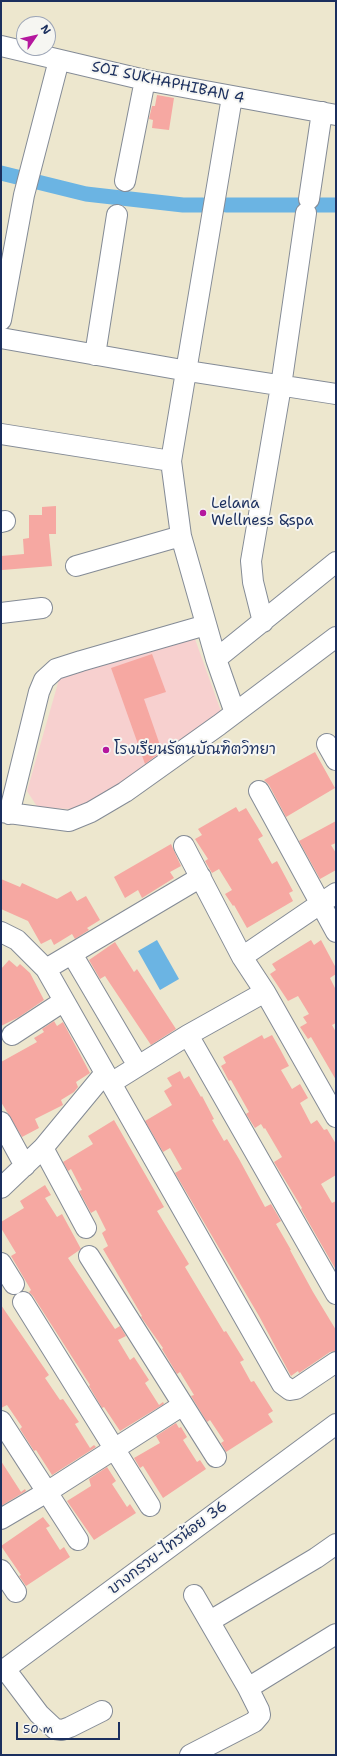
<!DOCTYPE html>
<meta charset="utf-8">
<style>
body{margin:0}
#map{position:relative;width:337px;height:1756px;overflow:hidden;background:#ede7ce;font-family:"Shantell Sans",sans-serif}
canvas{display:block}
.frame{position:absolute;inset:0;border:2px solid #1b2f5e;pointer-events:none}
.north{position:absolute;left:16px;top:16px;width:40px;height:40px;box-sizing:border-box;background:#f6f6f2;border:1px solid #9ea6b7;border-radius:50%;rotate:56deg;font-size:11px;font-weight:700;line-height:16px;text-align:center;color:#1b2f5e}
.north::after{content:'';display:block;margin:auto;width:14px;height:18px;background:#b5179e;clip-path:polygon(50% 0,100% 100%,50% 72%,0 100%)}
.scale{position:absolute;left:16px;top:1722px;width:104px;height:18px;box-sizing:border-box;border:2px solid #1b2f5e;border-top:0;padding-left:5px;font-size:12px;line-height:14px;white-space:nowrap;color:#1b2f5e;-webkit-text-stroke:3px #f6f6f2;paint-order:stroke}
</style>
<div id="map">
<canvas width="337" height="1756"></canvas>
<div class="frame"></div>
<div class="north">N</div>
<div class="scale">50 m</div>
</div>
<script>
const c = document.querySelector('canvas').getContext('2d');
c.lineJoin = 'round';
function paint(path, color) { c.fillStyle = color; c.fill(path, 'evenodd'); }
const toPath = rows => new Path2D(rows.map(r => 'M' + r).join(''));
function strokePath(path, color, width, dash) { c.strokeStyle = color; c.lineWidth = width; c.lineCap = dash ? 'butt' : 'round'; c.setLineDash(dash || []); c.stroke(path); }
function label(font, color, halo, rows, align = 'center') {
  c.font = font + ' "Shantell Sans","Playpen Sans Thai",sans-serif'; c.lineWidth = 4; c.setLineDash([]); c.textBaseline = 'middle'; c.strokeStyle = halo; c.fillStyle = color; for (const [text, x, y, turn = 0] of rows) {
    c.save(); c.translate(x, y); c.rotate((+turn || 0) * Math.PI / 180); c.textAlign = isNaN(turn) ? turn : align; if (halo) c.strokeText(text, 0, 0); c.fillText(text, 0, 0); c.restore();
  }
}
paint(toPath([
 [195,639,223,717,124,784,74,809,38,808,27,791,60,676]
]), '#f7d0cf');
paint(toPath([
 [157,940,179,979,160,990,138,951]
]), '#6bb4e3');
strokePath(toPath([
 [1,173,86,194,183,205,203,205],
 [226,205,336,205]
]), '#6bb4e3', 15);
paint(toPath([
 [157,95,174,98,169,130,152,128,153,120,149,119,152,106,155,106],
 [56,506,56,534,49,534,52,566,2,570,1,556,24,554,23,539,29,538,29,515,42,515,42,507],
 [152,654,166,692,144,699,162,751,145,764,111,668],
 [315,752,335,788,286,817,269,785,264,780],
 [236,807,239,812,246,808,263,836,258,839,272,864,277,861,293,891,289,893,293,901,247,928,234,905,233,906,225,894,232,890,219,869,212,873,205,861,208,859,195,839,202,835,198,829],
 [336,821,336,843,331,845,336,853,336,870,320,879,299,841],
 [171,844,181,866,170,872,174,878,142,898,138,890,125,898,114,877],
 [1,879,20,887,22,883,57,899,71,891,77,901,86,896,100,920,87,928,89,930,75,939,72,934,54,945,51,939,41,944,28,921,1,909],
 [311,940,314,945,321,940,336,968,336,974,330,978,336,990,336,1023,332,1025,336,1032,336,1080,311,1037,308,1039,300,1027,307,1023,303,1017,309,1014,298,996,288,1001,270,974,276,970,272,964],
 [115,942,134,972,137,969,176,1029,151,1045,105,976,100,979,89,960],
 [9,960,17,967,20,964,30,973,44,1000,19,1017,1,1026,1,969],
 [54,1021,57,1026,63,1022,90,1073,76,1082,78,1087,74,1092,61,1100,63,1105,35,1119,39,1128,22,1137,1,1102,1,1062,37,1042,34,1038,44,1032,42,1029],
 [262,1035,264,1039,272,1035,280,1049,289,1066,281,1070,292,1089,300,1084,308,1098,300,1103,311,1124,317,1120,324,1130,327,1129,336,1144,336,1175,321,1184,332,1203,336,1201,336,1270,301,1209,302,1208,274,1162,282,1157,265,1128,264,1129,261,1124,255,1128,246,1114,249,1112,231,1080,229,1081,221,1066,226,1063,223,1057],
 [180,1071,184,1079,189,1076,201,1097,202,1096,214,1119,212,1120,224,1141,227,1139,239,1159,265,1207,271,1204,281,1221,276,1224,291,1250,290,1250,313,1292,336,1330,336,1351,330,1352,299,1373,298,1371,291,1376,259,1316,175,1173,182,1169,170,1148,163,1152,145,1121,172,1105,164,1091,172,1086,167,1078],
 [114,1120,164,1207,157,1211,189,1264,185,1267,224,1332,226,1331,244,1360,240,1362,251,1382,254,1381,273,1411,268,1414,273,1422,226,1452,221,1443,224,1441,210,1420,207,1422,191,1396,194,1395,180,1372,177,1374,162,1349,163,1348,141,1317,142,1316,103,1249,108,1246,102,1233,106,1230,96,1210,91,1213,79,1191,82,1190,71,1169,68,1171,63,1162,93,1144,88,1136],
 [45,1185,51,1195,45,1198,57,1217,62,1214,81,1249,68,1258,115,1329,120,1326,126,1336,118,1340,130,1360,134,1357,149,1380,145,1383,159,1405,163,1402,164,1404,120,1431,104,1407,102,1408,89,1386,90,1385,33,1296,29,1292,31,1290,11,1256,16,1253,1,1228,1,1222,24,1208,20,1201],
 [1,1305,49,1375,45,1378,60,1400,63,1399,72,1412,79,1422,75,1424,90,1448,94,1445,96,1447,52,1475,36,1450,34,1451,20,1429,22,1427,7,1405,1,1408],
 [176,1423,179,1428,181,1427,187,1437,183,1440,197,1462,200,1460,206,1469,163,1498,143,1466,140,1468,134,1458,160,1443,156,1436],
 [1,1461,21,1492,25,1489,26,1491,1,1506],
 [107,1467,116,1481,112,1484,127,1507,130,1504,136,1513,94,1540,67,1501,91,1486,89,1479],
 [43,1517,50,1526,46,1528,60,1550,64,1547,70,1557,26,1586,19,1576,21,1575,1,1546]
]), '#f6a8a2');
const minor = toPath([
 [1,46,145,80,336,115],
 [232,97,171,461,181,536,216,659,235,713],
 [125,181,145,80],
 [309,199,322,112],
 [1,320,24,195,59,60],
 [1,338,188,371,336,394],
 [95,355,117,215],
 [1,434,171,461],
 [1,522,5,521],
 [76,566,181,536],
 [1,613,42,608],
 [263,622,253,582,251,561,281,386,306,213],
 [216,659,336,562],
 [327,744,336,760],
 [259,791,336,932],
 [1,812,69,821,91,812,125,792,219,725,336,637],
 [9,814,39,692,44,680,56,669,81,661,206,625],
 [184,846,242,957,265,992,336,1117],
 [1,932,17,940,46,969,282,1384,290,1390,296,1389,336,1362],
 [72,954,138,1066],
 [242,957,336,893],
 [46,969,201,877],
 [12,1035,64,1001],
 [188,1035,336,1294],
 [111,1083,188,1035,265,992],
 [1,1122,25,1166],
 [43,1148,86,1228],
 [1,1188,43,1148,105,1073],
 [89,1256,216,1457],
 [1,1263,14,1284],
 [23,1302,150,1506],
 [1,1421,78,1540],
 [1,1519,47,1492,183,1405],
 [1,1570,16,1592],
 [210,1621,316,1558,336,1544],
 [5,1669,39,1714,55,1729,62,1730,70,1727,102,1711],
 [1,1672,336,1424],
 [248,1688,336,1634],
 [190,1755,254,1722,260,1715,259,1710,248,1688,194,1595]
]);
strokePath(minor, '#848b96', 22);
strokePath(minor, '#fff', 20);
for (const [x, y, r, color] of [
 [203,513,4,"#b5179e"],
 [106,750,4,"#b5179e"]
]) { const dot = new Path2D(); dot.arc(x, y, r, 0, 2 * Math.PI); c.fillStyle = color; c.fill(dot); strokePath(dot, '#f6f6f2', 1.5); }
label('15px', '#1b2f5e', '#f6f6f2', [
 ["SOI SUKHAPHIBAN 4",168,83,12],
 ["บางกรวย-ไทรน้อย 36",168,1548,-37]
]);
label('15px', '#1b2f5e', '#f6f6f2', [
 ["Lelana",211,504],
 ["Wellness &spa",211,521],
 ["โรงเรียนรัตนบัณฑิตวิทยา",114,750]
], 'left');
</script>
